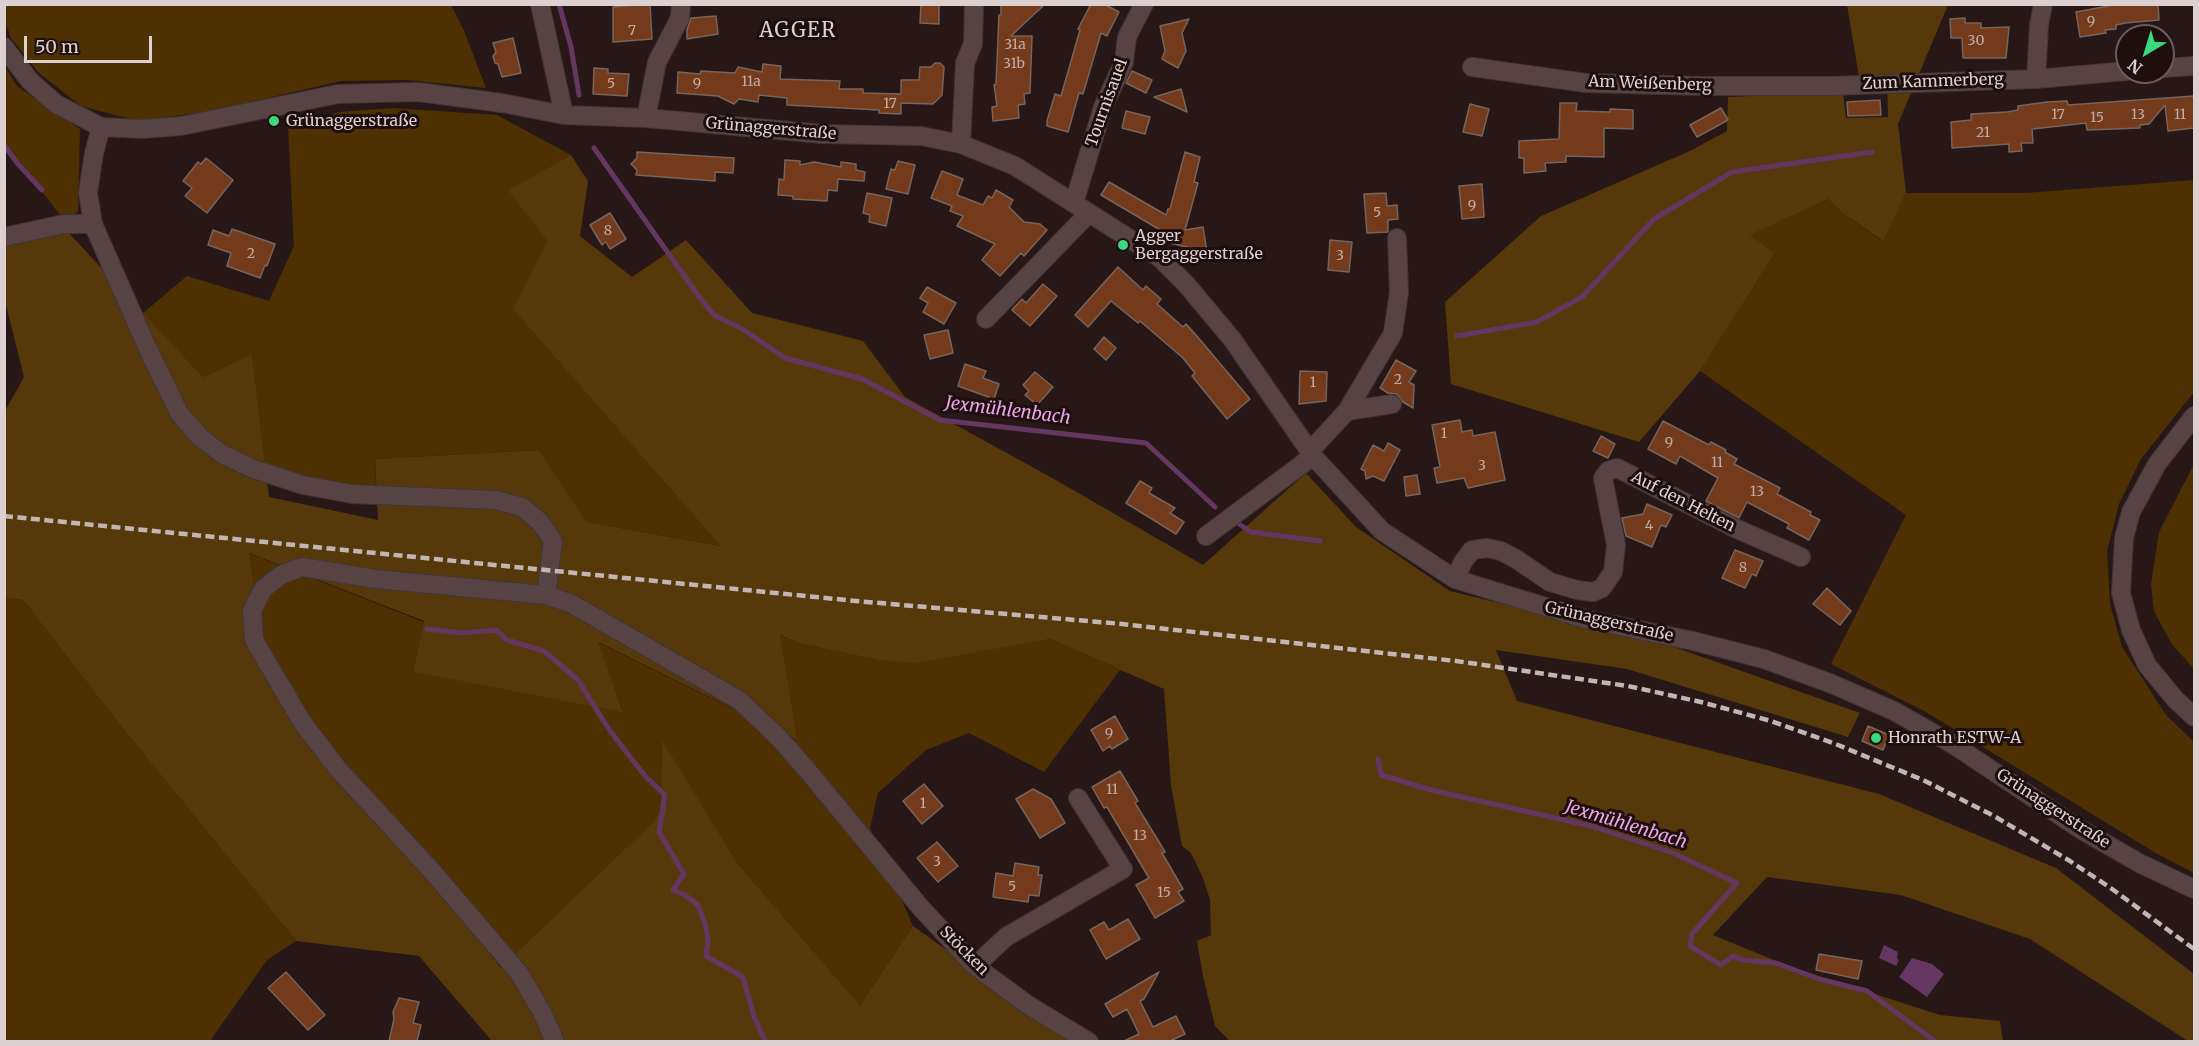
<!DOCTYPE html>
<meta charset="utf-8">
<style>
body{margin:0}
#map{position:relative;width:2199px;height:1046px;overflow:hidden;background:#281717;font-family:Merriweather,serif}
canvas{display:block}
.frame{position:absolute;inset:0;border:6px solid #ddd0d0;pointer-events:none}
.north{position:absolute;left:2115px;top:24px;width:60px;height:60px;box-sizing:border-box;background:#1e0e0e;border:2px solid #6a5c5c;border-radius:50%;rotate:218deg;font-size:16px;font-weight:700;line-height:24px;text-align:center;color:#ddd0d0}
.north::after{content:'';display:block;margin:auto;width:21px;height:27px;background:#3dd77e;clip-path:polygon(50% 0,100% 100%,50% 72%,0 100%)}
.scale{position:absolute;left:24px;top:36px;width:128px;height:27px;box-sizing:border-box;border:3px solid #ddd0d0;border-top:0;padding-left:8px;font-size:18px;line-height:21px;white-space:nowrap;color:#ddd0d0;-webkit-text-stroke:4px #1e0e0e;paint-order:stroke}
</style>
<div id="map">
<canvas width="2199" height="1046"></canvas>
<div class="frame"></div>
<div class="north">N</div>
<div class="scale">50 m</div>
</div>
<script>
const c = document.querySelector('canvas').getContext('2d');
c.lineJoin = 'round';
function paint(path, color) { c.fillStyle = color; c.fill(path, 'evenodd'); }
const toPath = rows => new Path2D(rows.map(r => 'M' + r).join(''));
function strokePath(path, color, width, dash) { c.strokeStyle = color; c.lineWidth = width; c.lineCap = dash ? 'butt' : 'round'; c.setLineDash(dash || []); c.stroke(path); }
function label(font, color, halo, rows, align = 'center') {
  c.font = font + ' Merriweather,serif'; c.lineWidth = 6; c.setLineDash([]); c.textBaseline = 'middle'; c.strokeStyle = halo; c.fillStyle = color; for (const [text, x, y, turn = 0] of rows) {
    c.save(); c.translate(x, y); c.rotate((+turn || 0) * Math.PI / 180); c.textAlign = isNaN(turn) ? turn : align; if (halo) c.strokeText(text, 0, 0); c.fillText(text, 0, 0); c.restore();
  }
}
paint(toPath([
 [4,5,451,5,464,31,486,88,407,80,341,81,212,111,138,121,81,106,39,73,11,38,5,21],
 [4,65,17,86,80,129,78,212,65,221,5,145],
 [393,108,497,115,571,155,509,190,547,241,514,309,722,546,587,522,539,450,375,459,376,488,306,477,265,464,252,354,203,377,143,313,187,276,269,301,294,246,288,124,340,112],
 [2194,180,2194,392,2141,459,2119,504,2107,551,2110,604,2122,647,2166,715,2194,742,2194,873,2154,852,1926,712,1831,664,1906,515,1700,371,1775,253,1749,235,1828,199,1841,212,1882,241,1906,193,2026,193],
 [2194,464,2194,669,2171,643,2154,611,2151,584,2159,532],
 [248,553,424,622,413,672,623,711,597,642,796,740,779,635,798,643,878,660,989,649,1050,639,1120,670,1044,772,969,733,926,750,878,793,870,828,913,926,860,1005,738,864,662,741,660,811,653,822,502,968,265,672],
 [5,598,23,600,116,720,296,941,267,960,210,1041,5,1042]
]), '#4d3102');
paint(toPath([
 [1847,5,1948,5,1898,124,1906,193,1883,241,1841,212,1828,199,1750,235,1775,253,1700,371,1639,442,1451,384,1445,302,1541,216,1690,151,1727,131,1728,97,1843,92,1846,118,1888,117,1887,77,1859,77],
 [571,155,588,181,580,236,632,277,686,240,752,313,863,341,905,397,1054,479,1203,565,1306,473,1356,527,1450,591,1660,642,1860,713,1848,737,1627,669,1496,650,1517,701,1879,794,2056,868,2194,974,2194,1041,2188,1041,2030,939,1901,895,1767,877,1713,935,1791,967,1940,1015,2000,1021,2003,1041,1230,1041,1215,1026,1203,976,1197,941,1211,935,1210,900,1203,878,1191,853,1182,846,1171,785,1164,689,1050,639,915,663,878,660,798,643,780,635,797,740,598,642,623,712,413,672,424,621,249,553,265,672,501,968,653,822,660,811,662,740,738,864,860,1005,913,926,1073,1041,492,1041,419,956,296,941,116,720,23,600,5,598,5,411,24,377,5,301,5,241,67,231,203,377,252,354,269,497,378,520,375,459,539,450,587,522,721,546,513,309,547,241,508,190]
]), '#56390a');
paint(toPath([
 [1884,945,1898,952,1897,958,1899,960,1896,966,1879,958],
 [1912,958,1932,964,1944,974,1927,997,1899,977]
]), '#643763');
strokePath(toPath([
 [559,4,571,47,579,95],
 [4,145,18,164,42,190],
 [594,148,697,294,715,316,741,328,785,358,862,379,940,420,1146,443,1215,507],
 [1457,336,1537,322,1582,297,1654,219,1732,172,1872,152],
 [1233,520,1251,532,1320,541],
 [427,629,462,633,497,630,507,640,544,651,578,680,608,728,627,753,646,777,665,795,659,832,684,874,673,890,685,895,698,905,705,924,708,940,706,956,743,977,754,1017,766,1042],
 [1378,759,1381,775,1431,790,1591,826,1673,853,1737,883,1692,934,1690,946,1721,965,1733,956,1742,960,1776,963,1819,979,1867,991,1936,1042]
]), '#643763', 5);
const building = toPath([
 [650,4,652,39,613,42,613,7,650,4],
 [921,4,939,4,939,24,920,23,921,4],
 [1001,4,1045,4,1011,36,1032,36,1030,93,1024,94,1025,104,1018,105,1019,118,993,121,992,107,997,106,994,85,996,84,999,15,1001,15,1001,4],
 [1091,4,1104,4,1119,12,1107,36,1101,33,1083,94,1079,93,1068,132,1047,126,1047,121,1055,94,1061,96,1080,30,1078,29,1091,4],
 [2119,4,2158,4,2159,20,2125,23,2116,25,2116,29,2105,30,2106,33,2080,37,2076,12,2119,4],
 [716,16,718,34,687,39,687,30,691,18,716,16],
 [1965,18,1965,23,1981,23,1981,28,2009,27,2006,58,1963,58,1962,38,1951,38,1950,19,1965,18],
 [1189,19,1182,33,1186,51,1178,68,1162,59,1165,51,1160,26,1189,19],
 [513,38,521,73,502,77,498,64,495,63,493,56,496,52,493,43,513,38],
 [935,63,940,63,944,67,942,95,933,104,901,103,901,114,879,113,879,110,787,105,787,98,759,95,758,102,739,99,734,104,718,96,677,93,678,72,700,74,701,71,735,73,738,67,762,72,763,64,781,66,780,79,840,81,839,89,863,89,863,93,901,94,901,80,919,80,920,67,931,67,935,63],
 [594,68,608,69,608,73,629,74,627,96,593,94,594,68],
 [1132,71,1152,80,1146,93,1126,83,1132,71],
 [1181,89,1187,112,1154,97,1181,89],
 [2194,96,2194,128,2168,131,2165,105,2149,124,2140,125,2140,128,2087,130,2086,123,2060,126,2032,129,2033,143,2021,143,2022,151,2009,152,2009,144,1952,148,1951,122,1971,120,1971,114,2007,112,2018,110,2018,106,2047,102,2067,101,2068,105,2194,96],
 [1880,100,1881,115,1848,116,1847,102,1880,100],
 [1560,103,1577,103,1576,111,1610,112,1610,109,1633,110,1633,129,1604,128,1604,157,1566,156,1566,162,1545,163,1546,171,1524,173,1524,158,1519,158,1519,141,1559,139,1560,103],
 [1470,104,1489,109,1482,136,1463,132,1470,104],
 [1721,108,1728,120,1697,137,1690,125,1721,108],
 [1126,111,1150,117,1145,134,1122,128,1126,111],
 [637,152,734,158,733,173,715,172,715,181,636,175,637,170,631,164,637,158,637,152],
 [1185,152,1200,157,1194,182,1198,183,1185,230,1203,227,1207,252,1149,238,1148,237,1161,234,1162,231,1101,195,1109,182,1166,215,1168,209,1170,209,1185,152],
 [206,158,233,180,207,213,185,196,192,188,183,181,198,162,201,164,206,158],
 [785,160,800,161,800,165,814,162,841,167,841,162,856,164,856,170,865,172,864,181,838,179,837,191,828,190,827,201,793,199,793,196,778,195,779,179,784,180,785,160],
 [898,161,915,165,908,194,886,189,891,169,895,170,898,161],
 [942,171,963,179,957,195,983,205,988,196,992,198,996,190,1013,200,1009,207,1024,222,1040,224,1047,230,1024,256,1021,253,1000,276,982,260,995,244,957,226,963,216,950,211,952,206,931,198,942,171],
 [1482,184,1484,217,1462,219,1459,186,1482,184],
 [867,193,892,198,886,226,869,222,870,215,863,213,867,193],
 [1386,193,1387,206,1397,205,1398,219,1388,220,1388,232,1367,233,1364,194,1386,193],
 [610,213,626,239,610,249,606,242,602,245,590,225,610,213],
 [232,229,275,244,267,266,265,265,260,278,227,266,231,253,208,245,213,230,229,236,232,229],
 [1330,240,1352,242,1349,272,1328,270,1330,240],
 [1118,267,1143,290,1146,286,1161,299,1157,304,1183,327,1186,324,1196,335,1250,399,1227,419,1192,376,1195,373,1183,358,1140,321,1138,323,1111,301,1088,327,1075,315,1118,267],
 [1043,284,1057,296,1030,326,1012,310,1022,299,1026,303,1043,284],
 [927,287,956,303,944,324,923,312,928,303,920,298,927,287],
 [948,330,953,353,930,359,924,335,948,330],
 [1104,337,1116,348,1106,360,1094,349,1104,337],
 [1396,360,1416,371,1409,382,1414,385,1413,408,1403,402,1397,394,1388,393,1380,388,1396,360],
 [965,364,986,371,983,378,999,384,994,399,958,386,965,364],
 [1300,371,1327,372,1326,401,1299,404,1300,371],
 [1035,372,1053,387,1037,405,1025,395,1029,391,1023,385,1035,372],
 [1460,420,1462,432,1472,430,1473,436,1495,432,1505,480,1468,488,1464,478,1437,483,1434,468,1440,467,1432,425,1460,420],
 [1663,421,1709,445,1711,442,1726,450,1725,452,1737,459,1734,464,1780,488,1777,494,1811,512,1810,515,1820,520,1809,540,1787,528,1789,524,1747,502,1739,518,1706,501,1718,478,1680,456,1676,464,1648,449,1663,421],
 [1601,436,1615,444,1608,458,1593,451,1601,436],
 [1388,443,1400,450,1384,481,1373,476,1366,479,1365,471,1361,469,1373,445,1384,451,1388,443],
 [1417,475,1420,494,1406,496,1404,477,1417,475],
 [1140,481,1152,488,1149,493,1175,508,1170,513,1184,522,1176,534,1126,503,1140,481],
 [1647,504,1672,515,1666,527,1661,525,1652,547,1626,536,1622,518,1643,514,1647,504],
 [1735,550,1763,561,1756,576,1752,574,1745,588,1722,578,1735,550],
 [1827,588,1851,611,1840,625,1813,604,1827,588],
 [1115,716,1128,739,1112,749,1110,746,1103,751,1091,730,1115,716],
 [1868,726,1889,735,1883,750,1862,741,1868,726],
 [1120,771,1138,801,1135,803,1161,845,1165,852,1162,853,1183,889,1178,892,1184,901,1155,918,1136,885,1149,878,1107,807,1104,808,1092,787,1120,771],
 [924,784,943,806,922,824,903,801,924,784],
 [1033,789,1051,799,1065,823,1040,838,1016,799,1033,789],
 [937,842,958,866,938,882,917,858,937,842],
 [1015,863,1039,867,1038,875,1042,875,1039,896,1029,895,1028,902,993,897,996,873,1013,876,1015,863],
 [1128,919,1140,939,1106,959,1090,930,1104,922,1109,930,1128,919],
 [1819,954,1862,961,1858,979,1816,970,1819,954],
 [286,972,325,1015,308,1030,268,988,286,972],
 [1159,972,1144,999,1140,1001,1153,1027,1176,1016,1185,1034,1170,1041,1124,1041,1139,1034,1127,1009,1113,1017,1105,1004,1159,972],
 [399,998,419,1002,413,1023,421,1025,417,1041,389,1041,394,1019,393,1012,399,998]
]);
paint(building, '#733b1c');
strokePath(building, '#77645b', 1.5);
const minor = toPath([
 [540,4,564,115],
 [4,47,30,81,56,104,101,127,142,129,181,126,338,94,418,92,502,103,564,115,646,118,823,134,921,136,961,144,1015,166,1160,258,1186,284,1232,339,1313,456,1382,531,1455,579,1585,619,1693,641,1764,659,1832,684,1894,711,1954,745,2080,829,2141,864,2194,889],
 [1472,67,1586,83,1703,86,1830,86,2036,79,2127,71],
 [2163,68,2194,66],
 [2036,79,2039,25,2043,4],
 [646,118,657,62,680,18,681,4],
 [101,127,94,153,88,193,93,224,147,347,179,413,200,437,222,454,251,468,303,485,352,494,496,500,522,507,540,522,553,541,546,595],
 [961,144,965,63,973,44,974,4],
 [1074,203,1103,107,1124,62,1127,37,1144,4],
 [4,237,64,224,93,224],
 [986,319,1089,213],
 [1347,411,1392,404],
 [2194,416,2157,464,2131,512,2124,538,2121,593,2131,630,2147,665,2175,699,2194,717],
 [1310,451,1347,411,1393,333,1399,292,1397,238],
 [1206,536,1313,456],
 [1455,579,1463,562,1472,550,1487,548,1501,551,1516,559,1550,582,1577,590,1593,592,1602,588,1613,572,1616,545,1603,478,1608,471,1617,468,1737,529,1801,557],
 [975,966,1006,937,1123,869,1078,798],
 [555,1042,543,1014,519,973,431,870,338,769,302,722,254,640,252,611,263,589,281,575,302,567,375,579,546,595,572,604,739,700,777,736,808,771,921,908,975,966,1028,1005,1089,1042]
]);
strokePath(minor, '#413435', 20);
strokePath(minor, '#574343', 18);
strokePath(toPath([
 [4,516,856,601,1122,624,1456,661,1628,686,1701,702,1771,721,1833,743,1923,780,1994,816,2070,861,2112,889,2194,949]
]), '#c2b5b5', 4.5, [9, 4.5]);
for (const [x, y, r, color] of [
 [274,121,6,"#3dd77e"],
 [1123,245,6,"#3dd77e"],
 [1876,738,6,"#3dd77e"]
]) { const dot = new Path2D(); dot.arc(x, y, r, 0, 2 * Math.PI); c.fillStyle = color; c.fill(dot); strokePath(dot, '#1e0e0e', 2); }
label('14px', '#c2aba3', null, [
 ["9",2091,22],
 ["7",632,31],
 ["30",1976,41],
 ["31a",1015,45],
 ["31b",1014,64],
 ["11a",751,82],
 ["5",611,84],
 ["9",697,84],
 ["17",890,104],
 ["17",2058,115],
 ["13",2138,115],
 ["11",2180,115],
 ["15",2097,118],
 ["21",1983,133],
 ["9",1472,206],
 ["5",1377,213],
 ["8",608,231],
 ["2",251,254],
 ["3",1340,256],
 ["2",1398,380],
 ["1",1313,383],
 ["1",1444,434],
 ["9",1669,443],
 ["11",1717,463],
 ["3",1482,466],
 ["13",1757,492],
 ["4",1649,526],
 ["8",1743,568],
 ["9",1109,734],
 ["11",1112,790],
 ["1",923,804],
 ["13",1140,836],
 ["3",937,862],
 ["5",1012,887],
 ["15",1164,893]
]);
label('16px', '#ddd0d0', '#1e0e0e', [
 ["Zum Kammerberg",1933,82,-2],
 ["Am Weißenberg",1650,84,2],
 ["Tournisauel",1107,103,-70],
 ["Grünaggerstraße",771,129,5],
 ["Auf den Helten",1683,502,27],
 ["Grünaggerstraße",1609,622,13],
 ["Grünaggerstraße",2053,809,33],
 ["Stöcken",964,951,45]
]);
label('16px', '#ddd0d0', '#1e0e0e', [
 ["Grünaggerstraße",286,121],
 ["Agger",1135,236],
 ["Bergaggerstraße",1135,254],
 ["Honrath ESTW-A",1888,738]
], 'left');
label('italic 18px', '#eba5e9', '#1e0e0e', [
 ["Jexmühlenbach",1008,411,7],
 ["Jexmühlenbach",1626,825,17]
]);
c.letterSpacing = '1.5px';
label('20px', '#ddd0d0', '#1e0e0e', [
 ["AGGER",798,31]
]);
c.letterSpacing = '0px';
</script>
